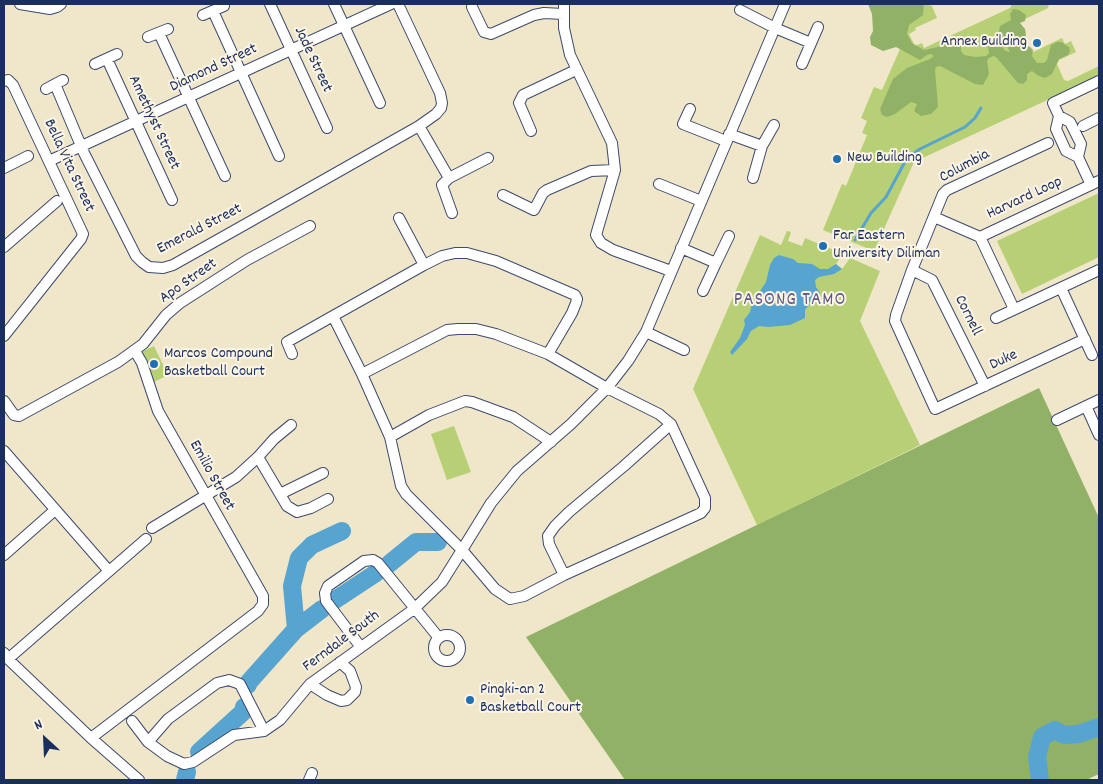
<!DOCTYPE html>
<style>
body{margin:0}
#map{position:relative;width:1103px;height:784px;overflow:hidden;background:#f0e6c9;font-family:Dekko,sans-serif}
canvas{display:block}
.frame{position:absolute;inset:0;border:5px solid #1b2f5e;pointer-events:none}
.north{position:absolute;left:20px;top:714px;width:50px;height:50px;-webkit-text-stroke:4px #fcf5e5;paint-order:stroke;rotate:335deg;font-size:14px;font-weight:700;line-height:20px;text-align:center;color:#1b2f5e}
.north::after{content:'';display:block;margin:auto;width:18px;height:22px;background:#1b2f5e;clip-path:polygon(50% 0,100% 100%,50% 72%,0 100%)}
</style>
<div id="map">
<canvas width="1103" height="784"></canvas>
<div class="frame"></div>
<div class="north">N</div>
</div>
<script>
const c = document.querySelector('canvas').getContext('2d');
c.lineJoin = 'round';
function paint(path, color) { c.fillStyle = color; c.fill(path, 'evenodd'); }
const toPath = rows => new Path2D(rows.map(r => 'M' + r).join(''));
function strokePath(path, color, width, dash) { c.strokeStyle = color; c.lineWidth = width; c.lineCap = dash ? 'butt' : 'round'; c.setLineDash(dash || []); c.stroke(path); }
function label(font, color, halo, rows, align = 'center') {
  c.font = font + ' Dekko,sans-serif'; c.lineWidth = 4; c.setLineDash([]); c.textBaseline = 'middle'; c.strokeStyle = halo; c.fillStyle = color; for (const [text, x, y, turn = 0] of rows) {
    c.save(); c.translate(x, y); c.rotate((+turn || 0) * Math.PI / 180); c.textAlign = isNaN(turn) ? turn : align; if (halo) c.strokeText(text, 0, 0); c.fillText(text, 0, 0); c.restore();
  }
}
paint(toPath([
 [881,4,925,4,932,6,937,18,915,28,916,30,909,34,915,46,922,43,924,48,1010,8,1012,4,1049,4,1048,8,1021,21,1019,25,1025,56,1062,38,1065,44,1071,41,1076,52,1059,60,1057,64,1064,80,1068,81,1099,66,1099,76,914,162,874,251,823,230,842,184,846,186,867,135,862,133,867,121,861,118,874,87,882,90,903,42],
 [1099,193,1099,257,1022,294,997,241],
 [787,231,791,232,788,241,802,246,805,238,843,254,836,264,842,269,850,258,880,271,860,321,920,445,757,525,693,389,760,235,781,245],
 [154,346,168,375,154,382,139,353],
 [454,426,471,472,447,480,431,434]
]), '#b7d075');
paint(toPath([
 [868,4,924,4,923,15,909,25,907,34,912,43,924,50,942,46,947,40,952,37,956,38,961,42,961,51,964,55,975,57,986,56,989,53,988,46,992,40,997,39,1005,51,1010,52,999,31,1000,26,1011,20,1010,14,1013,9,1019,10,1026,15,1025,21,1020,23,1025,29,1026,35,1024,41,1026,46,1030,47,1033,50,1032,56,1037,63,1044,63,1047,60,1051,45,1057,42,1061,42,1069,47,1070,51,1068,55,1059,59,1052,74,1045,78,1039,76,1032,71,1027,74,1027,80,1023,84,1018,83,996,57,993,56,989,58,987,61,989,74,983,85,975,84,940,66,936,67,935,70,938,107,931,114,921,116,914,111,917,104,911,102,895,114,887,117,882,115,880,109,893,79,907,68,930,59,934,56,931,54,927,55,920,60,896,47,883,51,871,45,870,37,873,31,872,14],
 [1039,388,1099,518,1099,774,1086,780,625,780,526,637]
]), '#91b266');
paint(toPath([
 [779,255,793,259,798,263,812,264,820,269,828,269,836,264,842,269,834,274,819,277,815,280,816,287,820,293,816,301,809,305,805,310,805,318,790,325,768,327,759,326,751,331,747,339,732,355,730,352,740,338,745,325,744,320,750,312,752,303,766,282,770,265,774,258]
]), '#57a4d0');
strokePath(toPath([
 [855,240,871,213,886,197,907,158,920,149,965,127,975,118,981,108]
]), '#57a4d0', 3);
strokePath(toPath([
 [389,564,416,542,438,542],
 [335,600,376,573],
 [296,629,292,586,299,558,312,545,342,531],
 [248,685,248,683,296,629,322,609],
 [199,752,243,712,244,707],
 [185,780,187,772],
 [1040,780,1037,757,1042,737,1055,730,1064,735,1079,734,1099,727]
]), '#57a4d0', 18);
const minor = toPath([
 [20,4,50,9,57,7,61,4],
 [270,4,327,128],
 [334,4,380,103],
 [564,4,564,28,570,55,612,143,615,170,596,235,601,243,613,250,671,271],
 [472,7,484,32,491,34,534,15,544,13,563,14],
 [740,10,775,28,811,43],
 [213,11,279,156],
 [203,15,224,6],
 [159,33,225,176],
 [148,37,168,29],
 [107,59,172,200],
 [95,64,117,54],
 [802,64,818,27],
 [4,81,8,80,13,85,83,234,81,239,4,336],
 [55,84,84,153,136,256,142,262,149,267,163,268,173,265,237,229,419,126,436,114,441,108,442,103,440,93,398,4],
 [46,89,63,80],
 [690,109,683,124,726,141],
 [1059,116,1056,129,1066,151,1078,157],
 [419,126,449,178],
 [1083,126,1099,118],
 [531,131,519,103,523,95,576,70],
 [729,134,762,146,774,125],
 [1048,143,947,190,943,194,912,270,896,315,895,321,935,409,1085,339],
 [49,161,391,4],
 [4,168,28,156],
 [753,178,762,146],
 [659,184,701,201],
 [1091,185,1078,157,1081,144,1070,122,1059,116,1053,103,1099,81],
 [503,195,534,210,543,193,547,190,591,171,615,170],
 [452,213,442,185,449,178,488,158],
 [934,217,980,237],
 [980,237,1099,181],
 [980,237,1014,309],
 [4,247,57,201],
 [681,248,716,263,703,291],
 [716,263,729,236],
 [424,265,442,256,455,253,467,253,496,261,575,295,577,299,576,303,572,313,548,354],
 [912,270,932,280,985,386],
 [1061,288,1092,355],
 [996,318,1099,270],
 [646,332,684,350],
 [292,354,287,342,333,316],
 [362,374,333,316,424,265,399,218],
 [4,401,14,415,19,416,118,362,143,344,166,315,180,303,247,260,310,226],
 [1086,406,1099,435],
 [1057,420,1099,400],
 [671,424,624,466,569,512,555,526,548,536,549,544,564,575,524,596,510,599,495,589,462,550,491,503,517,471,571,424,607,388,628,361,646,332,785,4],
 [390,437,362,374,447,330,458,329,476,329,496,334,548,354,607,388,659,414,671,424,705,498,705,508,701,513,564,575],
 [4,451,109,571],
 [258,457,287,506,297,512,311,508,328,499],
 [280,494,323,473],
 [152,528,236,477,258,457,274,439,291,425],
 [4,555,55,510],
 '434 648a13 13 0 1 1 26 0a13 13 0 1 1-26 0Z',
 [360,646,326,601,325,593,328,586,364,561,373,560,378,563,439,638],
 [4,653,8,659,91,738,139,780],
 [8,659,146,539],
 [310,684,327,695,341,701,347,700,355,692,356,687,350,671,340,662],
 [132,721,148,742,167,756,184,764,193,762,234,735,264,731,280,720,310,684,414,609,442,582,462,550,406,494,401,486,390,437,429,415,465,401,472,402,513,417,551,442],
 [91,738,258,611,263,604,263,596,158,411,142,363,135,351],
 [148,742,168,719,217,683,229,680,240,684,264,731],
 [309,780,312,773]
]);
strokePath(minor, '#3b4a6e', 12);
strokePath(minor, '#fff', 10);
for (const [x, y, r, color] of [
 [1037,43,5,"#1f6fb2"],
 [837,159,5,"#1f6fb2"],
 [823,246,5,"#1f6fb2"],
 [154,364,5,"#1f6fb2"],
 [470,700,5,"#1f6fb2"]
]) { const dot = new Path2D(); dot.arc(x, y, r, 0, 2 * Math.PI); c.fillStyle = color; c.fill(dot); strokePath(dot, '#fcf5e5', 2); }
label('16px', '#1b2f5e', '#fcf5e5', [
 ["Annex Building",1027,43,"right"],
 ["New Building",847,159],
 ["Far Eastern",833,237],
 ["University Diliman",833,255],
 ["Marcos Compound",164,355],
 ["Basketball Court",164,373],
 ["Pingki-an 2",480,691],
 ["Basketball Court",480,709]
], 'left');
label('16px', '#1b2f5e', '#fcf5e5', [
 ["Jade Street",312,60,65],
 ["Diamond Street",214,69,-25],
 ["Amethyst Street",153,123,65],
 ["Bella Vita Street",68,166,65],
 ["Columbia",965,167,-28],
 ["Harvard Loop",1025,199,-25],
 ["Emerald Street",200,230,-27],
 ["Apo Street",189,282,-35],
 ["Cornell",967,316,64],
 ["Duke",1004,361,-25],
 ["Emilio Street",211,476,61],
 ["Ferndale South",342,642,-37]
]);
c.letterSpacing = '1px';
label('19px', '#5f5989', '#fcf5e5', [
 ["PASONG TAMO",790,301]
]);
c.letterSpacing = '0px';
</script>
